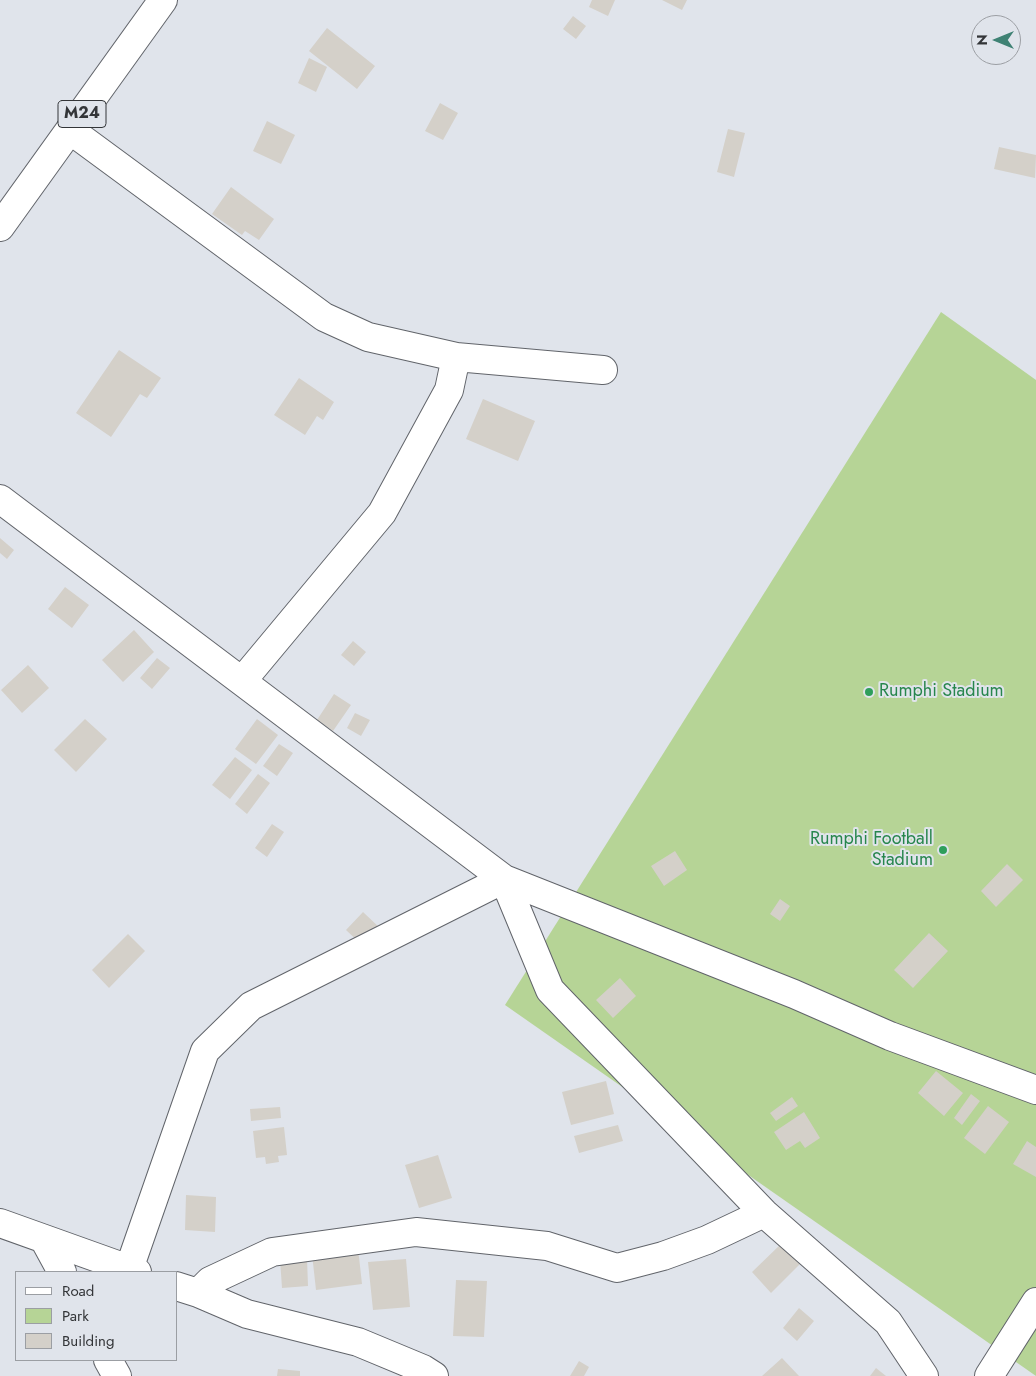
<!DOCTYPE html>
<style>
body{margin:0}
#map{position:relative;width:1036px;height:1376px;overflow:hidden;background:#e0e4eb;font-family:Jost,sans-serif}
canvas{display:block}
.legend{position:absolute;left:15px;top:1271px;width:162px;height:90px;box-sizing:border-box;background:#e0e4eb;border:1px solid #9b9ea3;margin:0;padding:6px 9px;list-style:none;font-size:15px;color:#333538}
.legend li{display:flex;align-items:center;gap:10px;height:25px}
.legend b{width:25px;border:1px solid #9b9ea3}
.north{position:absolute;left:971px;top:15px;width:50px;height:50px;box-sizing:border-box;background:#e0e4eb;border:1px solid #9b9ea3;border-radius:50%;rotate:270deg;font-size:14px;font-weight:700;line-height:20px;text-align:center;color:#333538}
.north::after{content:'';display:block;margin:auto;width:18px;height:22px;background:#3f8274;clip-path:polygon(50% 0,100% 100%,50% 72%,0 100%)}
</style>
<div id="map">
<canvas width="1036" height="1376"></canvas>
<ul class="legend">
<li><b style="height:6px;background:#fff"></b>Road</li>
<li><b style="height:14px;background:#b6d496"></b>Park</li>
<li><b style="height:14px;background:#d4d0c9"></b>Building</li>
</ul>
<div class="north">N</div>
</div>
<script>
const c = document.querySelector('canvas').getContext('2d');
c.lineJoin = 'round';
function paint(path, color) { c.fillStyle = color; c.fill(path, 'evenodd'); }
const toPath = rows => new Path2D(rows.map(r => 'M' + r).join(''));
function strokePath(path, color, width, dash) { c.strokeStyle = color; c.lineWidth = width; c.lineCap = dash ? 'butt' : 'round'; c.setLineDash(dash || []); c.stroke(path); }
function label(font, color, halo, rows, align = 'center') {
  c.font = font + ' Jost,sans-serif'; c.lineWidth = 4; c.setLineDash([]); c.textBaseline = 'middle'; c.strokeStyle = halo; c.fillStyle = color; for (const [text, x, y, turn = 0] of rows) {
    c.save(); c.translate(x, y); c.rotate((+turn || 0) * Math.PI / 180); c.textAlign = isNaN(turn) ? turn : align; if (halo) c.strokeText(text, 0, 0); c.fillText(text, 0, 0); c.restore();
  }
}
paint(toPath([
 [941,312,1036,380,1036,1376,505,1005]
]), '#b6d496');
paint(toPath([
 [592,0,615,0,608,16,589,7],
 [662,0,687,0,682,10],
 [573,16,586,26,576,39,563,29],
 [327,28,375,66,357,89,309,51],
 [309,58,327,67,316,92,298,83],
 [440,103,458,113,443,140,425,131],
 [267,121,295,135,281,164,253,151],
 [728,129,745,133,734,177,717,172],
 [999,147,1036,155,1035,178,994,169],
 [231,187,274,219,259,240,245,231,242,235,212,214],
 [119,350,161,378,147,398,140,394,111,437,76,413],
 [299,378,334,402,323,420,317,416,305,435,274,415],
 [483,399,535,421,518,461,466,439],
 [0,538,14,550,7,559,0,553],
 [65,587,89,605,72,628,48,609],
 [134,630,154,652,123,682,102,660],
 [353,641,366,652,354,666,341,655],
 [157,658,170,668,152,689,140,678],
 [28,665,49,688,22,713,1,690],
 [334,694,351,705,333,731,317,720],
 [355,713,370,720,361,736,347,728],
 [85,719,107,739,76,772,54,750],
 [257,719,278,735,256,764,235,749],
 [279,744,293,753,277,776,263,766],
 [235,757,252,770,230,799,212,785],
 [258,774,270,783,247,814,235,804],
 [272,824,284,832,267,857,255,848],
 [675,851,687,870,664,886,651,866],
 [1007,864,1023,880,996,907,981,891],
 [780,899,790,906,780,921,770,914],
 [363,912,381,929,364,947,346,930],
 [929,933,948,951,913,988,894,970],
 [128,934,145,951,109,988,92,970],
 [620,978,636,996,613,1018,596,1000],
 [936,1071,963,1093,944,1116,918,1093],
 [606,1081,614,1114,571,1125,562,1092],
 [971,1094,980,1101,962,1125,954,1118],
 [792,1097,798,1106,776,1121,770,1113],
 [988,1106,1009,1122,985,1154,964,1138],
 [280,1107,281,1118,251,1121,250,1109],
 [804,1112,820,1138,805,1148,800,1141,786,1150,774,1132],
 [618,1125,623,1141,579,1153,574,1136],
 [284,1127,287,1155,278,1156,279,1162,266,1164,265,1157,256,1158,253,1131],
 [1027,1141,1036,1147,1036,1177,1013,1164],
 [438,1155,452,1198,419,1208,405,1165],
 [186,1195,216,1197,215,1232,185,1230],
 [782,1243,801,1263,771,1293,752,1272],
 [358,1248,362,1284,316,1290,312,1254],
 [307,1258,308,1286,282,1288,280,1259],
 [406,1259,410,1307,373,1310,368,1262],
 [456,1280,487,1281,484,1337,453,1336],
 [799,1308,814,1321,797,1341,783,1328],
 [782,1358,799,1376,762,1376],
 [579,1361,589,1367,584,1376,570,1376],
 [876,1368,886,1376,870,1376],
 [278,1369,300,1371,300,1376,277,1376]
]), '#d4d0c9');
const minor = toPath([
 [70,130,324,317,368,337,456,357,603,370],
 [0,499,504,879,794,994,890,1036,1036,1090],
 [242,681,382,513,449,390,456,357],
 [504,879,550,990,764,1213,888,1322,924,1376],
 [0,1223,137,1272],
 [44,1239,62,1272],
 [129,1269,205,1051,251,1006,504,879],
 [176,1286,198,1293,210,1281,272,1252,416,1232,547,1246,617,1268,663,1256,707,1240,764,1213],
 [198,1293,247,1314,358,1342,423,1369,434,1376],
 [108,1360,117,1376],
 [989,1376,1036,1302]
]);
const major = toPath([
 [0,227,163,0]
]);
strokePath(minor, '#61646a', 30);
strokePath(major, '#61646a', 30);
strokePath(minor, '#fff', 28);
strokePath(major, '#fff', 28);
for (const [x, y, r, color] of [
 [869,692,5,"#2e9e5b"],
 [943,850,5,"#2e9e5b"]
]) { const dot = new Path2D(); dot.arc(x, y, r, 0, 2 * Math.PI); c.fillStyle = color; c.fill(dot); strokePath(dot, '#e0e4eb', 2); }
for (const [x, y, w] of [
 [82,114,48]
]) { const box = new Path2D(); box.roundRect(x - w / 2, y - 13.5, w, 27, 4); c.fillStyle = '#e0e4eb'; c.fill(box); strokePath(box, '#333538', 1); }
label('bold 16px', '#333538', null, [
 ["M24",82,114]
]);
label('18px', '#27864d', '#e0e4eb', [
 ["Rumphi Stadium",879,692],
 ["Rumphi Football",933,840,"right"],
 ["Stadium",933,861,"right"]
], 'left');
</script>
